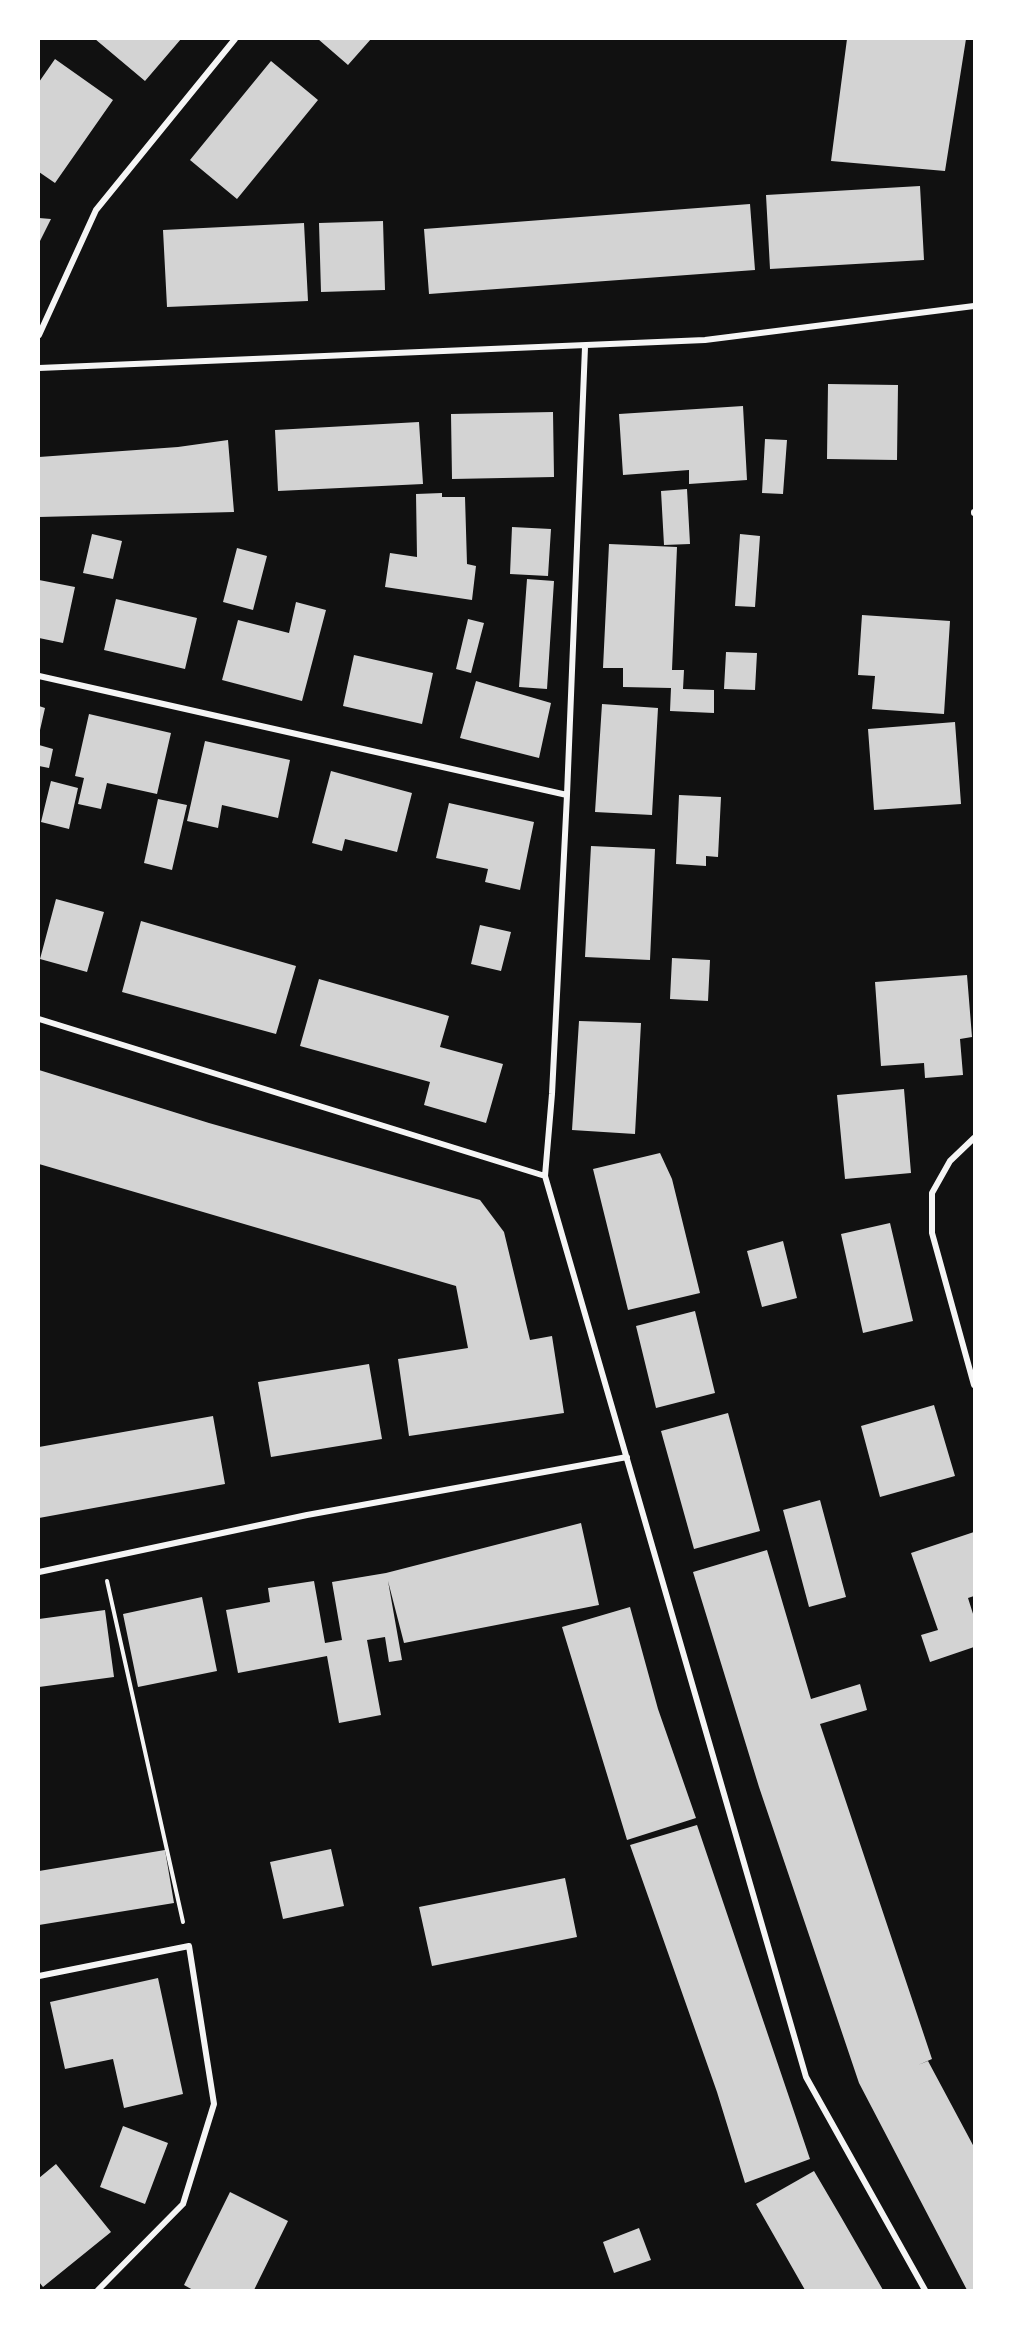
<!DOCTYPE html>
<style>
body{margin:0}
#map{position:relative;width:1013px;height:2329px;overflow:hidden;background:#111;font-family:"Sofia Sans Condensed",sans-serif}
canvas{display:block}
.frame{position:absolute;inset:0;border:40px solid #fff;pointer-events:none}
</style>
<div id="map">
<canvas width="1013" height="2329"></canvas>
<div class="frame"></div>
</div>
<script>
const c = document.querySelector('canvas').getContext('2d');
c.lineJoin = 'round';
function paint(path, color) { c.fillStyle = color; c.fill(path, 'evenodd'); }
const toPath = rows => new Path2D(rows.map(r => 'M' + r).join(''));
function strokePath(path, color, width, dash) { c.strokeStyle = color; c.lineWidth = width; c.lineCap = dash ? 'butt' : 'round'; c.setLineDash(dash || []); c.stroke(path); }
paint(toPath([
 [95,39,181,39,145,81],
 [318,39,371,39,348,65],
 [847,39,966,39,945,171,831,161],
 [55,59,113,100,55,183,39,172,39,82],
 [271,61,318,100,237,199,190,160],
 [920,186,924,260,770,269,766,195],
 [750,204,755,270,429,294,424,229],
 [39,218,51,219,39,243],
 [383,221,385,290,321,292,319,223],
 [304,223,308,301,167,307,163,230],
 [828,384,898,385,897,460,827,459],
 [743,406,747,480,689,484,689,470,623,475,619,414],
 [553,412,554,477,452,479,451,414],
 [419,422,423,484,278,491,275,430],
 [765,439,787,440,783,494,762,493],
 [228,440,234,512,39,517,39,457,178,447],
 [687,489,690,544,664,545,661,491],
 [442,493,442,497,465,497,467,564,476,566,472,600,385,587,390,553,417,557,416,494],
 [512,527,551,529,548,576,510,574],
 [92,534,122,541,113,579,83,573],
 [740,534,760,536,755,607,735,606],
 [609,544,677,547,672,670,684,670,683,689,714,690,714,713,670,711,671,688,623,687,623,668,603,668],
 [237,548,267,556,253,610,223,602],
 [527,579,554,581,547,689,519,687],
 [39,580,75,587,63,643,39,638],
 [116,599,197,618,185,669,104,650],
 [296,602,326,610,302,701,222,680,238,620,289,633],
 [862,615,950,621,944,714,872,709,875,676,858,675],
 [468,619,484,623,471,673,456,669],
 [726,652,757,653,755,690,724,689],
 [354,655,433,673,422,724,343,706],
 [476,681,551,703,539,758,460,738],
 [602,704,658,708,652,815,595,812],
 [39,706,45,708,40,730,39,730],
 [89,714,171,733,157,794,107,783,101,809,78,804,84,778,75,776],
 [955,722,961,804,874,810,868,729],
 [205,741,290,760,278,818,222,805,218,828,187,821],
 [39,745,53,749,49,768,39,766],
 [331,771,412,793,397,852,345,839,342,851,312,843],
 [51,781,78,788,69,829,41,822],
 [679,795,721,797,718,857,706,856,706,866,676,864],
 [158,799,187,805,172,870,144,863],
 [449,803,534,822,520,890,485,882,488,869,436,858],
 [591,846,655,849,650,960,585,957],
 [56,899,104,912,87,972,40,959],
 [141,921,296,966,276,1034,122,992],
 [480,925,511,932,501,971,471,964],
 [672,958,710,960,708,1001,670,999],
 [967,975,972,1037,960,1039,963,1075,925,1078,924,1063,881,1066,875,982],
 [319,979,449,1016,440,1047,503,1064,486,1123,424,1105,430,1082,300,1046],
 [579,1021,641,1023,635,1134,572,1130],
 [39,1070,209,1123,480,1200,504,1232,530,1340,552,1336,564,1413,409,1436,398,1359,468,1348,456,1286,39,1164],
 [904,1089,911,1173,845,1179,837,1095],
 [660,1153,672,1179,700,1293,628,1310,593,1169],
 [890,1223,913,1321,863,1333,841,1234],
 [783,1241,797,1298,762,1307,747,1251],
 [695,1311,715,1393,656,1408,636,1326],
 [369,1364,382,1439,271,1457,258,1382],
 [934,1405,955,1476,880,1497,861,1426],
 [728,1413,760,1531,694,1549,661,1431],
 [213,1416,225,1484,39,1518,39,1447],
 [820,1500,846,1597,809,1607,783,1510],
 [581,1523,599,1605,404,1643,388,1581,402,1660,389,1662,385,1637,367,1640,381,1715,339,1723,327,1656,238,1673,226,1610,270,1602,268,1588,314,1581,325,1643,342,1640,332,1582,386,1573],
 [974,1532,974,1596,968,1598,974,1617,974,1647,930,1662,921,1635,938,1630,911,1553],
 [767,1550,811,1699,860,1684,867,1710,820,1724,932,2059,918,2065,928,2061,974,2147,974,2290,967,2290,859,2083,759,1787,693,1572],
 [202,1597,217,1671,138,1687,123,1614],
 [630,1607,658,1709,696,1818,627,1840,562,1627],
 [105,1610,114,1677,39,1687,39,1619],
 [697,1825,810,2159,745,2183,717,2092,630,1845],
 [331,1849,344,1906,283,1919,270,1862],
 [165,1850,174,1903,39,1925,39,1871],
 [565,1878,577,1937,432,1966,419,1907],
 [158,1978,183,2094,124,2108,113,2059,65,2069,50,2002],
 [123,2126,168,2143,145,2204,100,2187],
 [56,2164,111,2232,43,2287,39,2282,39,2178],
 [814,2171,841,2217,883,2290,805,2290,756,2204],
 [230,2192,288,2221,254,2290,193,2290,184,2285],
 [639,2228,651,2260,614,2273,603,2242]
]), '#d3d3d3');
strokePath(toPath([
 [107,1581,183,1922]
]), '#f5f5f5', 4);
strokePath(toPath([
 [39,335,96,210,235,39],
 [585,347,567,795,552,1094,545,1176,806,2077,925,2290],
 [39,368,705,340,974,306],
 [974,512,974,513],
 [39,676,567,795],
 [39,1019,545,1176],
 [974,1138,950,1161,932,1193,932,1233,974,1385],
 [39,1572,307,1515,627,1457],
 [39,1976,189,1946,214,2104,183,2204,98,2290]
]), '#f5f5f5', 6);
</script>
